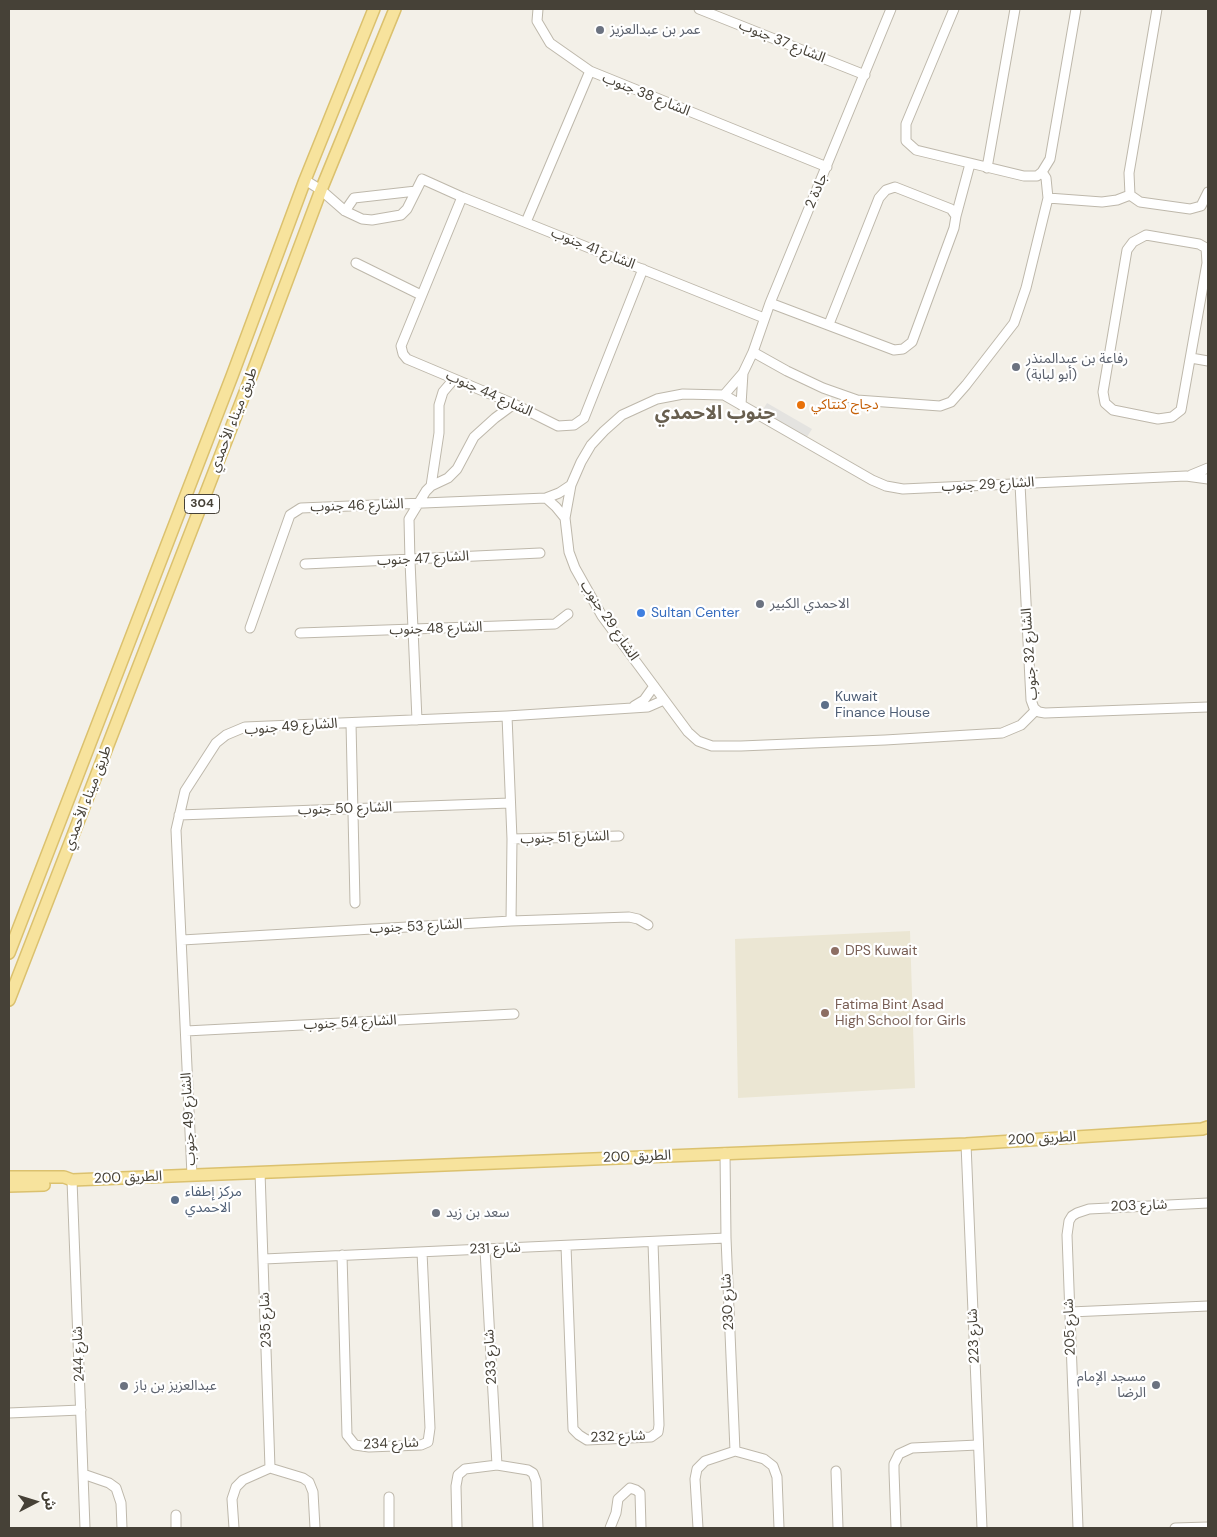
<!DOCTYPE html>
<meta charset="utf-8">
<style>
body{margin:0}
#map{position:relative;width:1217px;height:1537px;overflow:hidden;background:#f3f0e8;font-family:"DM Sans","Noto Sans Arabic",sans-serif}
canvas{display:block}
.frame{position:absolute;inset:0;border:10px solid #464137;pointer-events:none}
.north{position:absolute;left:10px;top:1477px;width:50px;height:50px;-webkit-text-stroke:4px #fff;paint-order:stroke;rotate:85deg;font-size:14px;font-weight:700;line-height:20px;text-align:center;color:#464137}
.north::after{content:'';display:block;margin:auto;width:18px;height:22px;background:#464137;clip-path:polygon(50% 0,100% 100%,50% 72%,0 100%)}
</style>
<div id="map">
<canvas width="1217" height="1537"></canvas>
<div class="frame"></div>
<div class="north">ش</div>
</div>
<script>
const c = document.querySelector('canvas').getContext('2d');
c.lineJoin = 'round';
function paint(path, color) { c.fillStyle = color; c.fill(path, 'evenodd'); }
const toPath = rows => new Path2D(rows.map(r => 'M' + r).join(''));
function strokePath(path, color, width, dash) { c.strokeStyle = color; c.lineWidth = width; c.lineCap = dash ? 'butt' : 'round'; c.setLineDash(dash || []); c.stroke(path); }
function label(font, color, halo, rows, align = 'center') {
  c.font = font + ' "DM Sans","Noto Sans Arabic",sans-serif'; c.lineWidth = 4.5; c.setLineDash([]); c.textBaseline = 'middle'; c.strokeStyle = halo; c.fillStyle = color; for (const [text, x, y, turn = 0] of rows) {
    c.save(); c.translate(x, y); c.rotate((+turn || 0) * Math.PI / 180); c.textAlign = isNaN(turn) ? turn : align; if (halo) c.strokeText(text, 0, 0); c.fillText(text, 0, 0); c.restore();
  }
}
paint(toPath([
 [910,931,915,1088,738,1098,735,939]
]), '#ebe6d3');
paint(toPath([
 [767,403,812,429,807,437,762,411]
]), '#e4e3e0');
const minor = toPath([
 [538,9,537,21,550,43,590,71],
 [699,9,865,75],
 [954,9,906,124,906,141,916,150,1024,176,1037,176,1042,172,1050,159,1076,9],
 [1157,9,1129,173,1130,195,1140,202,1190,209,1201,206,1208,192],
 [987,168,1015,9],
 [305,180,321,190,345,211,362,219,372,220,401,215,407,209,422,179,462,197,764,318],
 [462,197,401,346,403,354,407,359,514,404,558,426,574,425,584,418,643,269],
 [1048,198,1102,202,1117,200,1130,195],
 [345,211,354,198,416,191],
 [956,216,970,164],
 [526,222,590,71,827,167],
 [1146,235,1199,244,1206,248,1207,263,1181,410,1172,417,1158,419,1113,410,1105,403,1103,392,1127,250,1133,242,1146,235],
 [356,263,421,295],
 [770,303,894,350,903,349,912,342,954,228,956,216,951,209,895,187,886,190,879,198,829,324],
 [753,352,787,371,823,388,857,400,940,406,951,402,966,385,1014,323,1026,288,1048,198,1046,178,1042,172],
 [1191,358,1208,361],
 [724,395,743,373,753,352,770,303,891,9],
 [741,405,743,373],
 [1191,475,1208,468],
 [1020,484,1031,700,1034,708,1039,712,1045,713,1208,707],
 [431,486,439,433,439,405,443,392,454,379],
 [546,498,556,507,565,518],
 [305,564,540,553],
 [250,628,290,515,301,508,546,498,559,493,571,485],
 [300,633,555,624,568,614],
 [634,706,644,700,654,686],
 [1036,710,1021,725,1002,733,885,740,741,746,712,746,698,741,688,732,602,616,575,568,569,552,565,518,571,485,581,462,591,445,604,431,622,415,657,399,683,394,724,395,872,480,886,486,903,489,1186,476,1208,479],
 [507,716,512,839,511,921],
 [417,720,410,561,409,519,426,491,431,486,448,478,457,469,474,437,495,418,514,404],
 [351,723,355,903],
 [179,815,510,803],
 [512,839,619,836],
 [182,940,511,921,629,917,638,919,648,925],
 [186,1031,514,1014],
 [966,1144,982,1528],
 [725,1153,726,1238,735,1451],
 [260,1172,270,1468],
 [192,1175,176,830,185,791,216,743,226,735,245,727,507,716,648,707,664,700],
 [72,1180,85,1528],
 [566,1246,573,1429,579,1435,587,1440,651,1437,658,1432,659,1425,653,1242],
 [342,1255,347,1435,355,1445,369,1447,421,1445,428,1442,430,1428,422,1252],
 [264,1259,726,1238],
 [1070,1312,1208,1306],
 [9,1413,81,1410],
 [497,1465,528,1470,533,1473,536,1481,538,1528],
 [836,1471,838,1528],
 [83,1474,109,1483,116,1488,121,1503,122,1528],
 [176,1515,176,1528],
 [234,1528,232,1499,236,1487,243,1480,270,1468,303,1478,309,1482,313,1492,315,1528],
 [389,1528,389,1497],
 [457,1528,456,1486,458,1475,465,1469,497,1465,485,1250],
 [610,1528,616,1513,618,1499,630,1488,636,1490,640,1493,641,1528],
 [698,1528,695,1479,697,1469,705,1461,735,1451,764,1459,773,1466,777,1477,779,1528],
 [896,1528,894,1471,894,1464,899,1454,912,1448,978,1445],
 [1078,1528,1067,1235,1069,1221,1072,1216,1077,1213,1089,1209,1208,1203],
 [1175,1528,1208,1527]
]);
const major = toPath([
 [9,953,232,376,305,180,374,9],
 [9,1000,249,382,321,190,395,9],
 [9,1177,64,1177,72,1180,966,1144,1202,1129,1208,1127],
 [9,1186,44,1185]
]);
strokePath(minor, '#beb8ab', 11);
strokePath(major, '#dbc16e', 14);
strokePath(minor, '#fff', 9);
strokePath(major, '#f7e39d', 11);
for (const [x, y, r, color] of [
 [600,30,5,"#6b7280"],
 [1016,367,5,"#6b7280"],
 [801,405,5,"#e8710a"],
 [760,604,5,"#6b7280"],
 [641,613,5,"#3f7fe0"],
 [825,705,5,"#5c6f8a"],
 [835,951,5,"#8d6e63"],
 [825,1013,5,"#8d6e63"],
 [175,1200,5,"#5c6f8a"],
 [436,1213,5,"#6b7280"],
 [1156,1385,5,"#6b7280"],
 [124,1386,5,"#6b7280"]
]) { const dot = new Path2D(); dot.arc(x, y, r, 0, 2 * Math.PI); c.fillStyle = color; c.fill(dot); strokePath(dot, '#fff', 2); }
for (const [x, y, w] of [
 [202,504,35]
]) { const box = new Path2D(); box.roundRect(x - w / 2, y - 9.5, w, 19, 4); c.fillStyle = '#fff'; c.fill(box); strokePath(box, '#464137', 1); }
label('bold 12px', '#464137', null, [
 ["304",202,504]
]);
label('14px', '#5b616d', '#fff', [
 ["عمر بن عبدالعزيز",610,30],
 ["رفاعة بن عبدالمنذر",1026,359],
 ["(أبو لبابة)",1026,375],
 ["الاحمدي الكبير",770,604],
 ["سعد بن زيد",446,1213],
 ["مسجد الإمام",1146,1377,"right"],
 ["الرضا",1146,1393,"right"],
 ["عبدالعزيز بن باز",134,1386]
], 'left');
label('14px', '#464137', '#fff', [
 ["الشارع 37 جنوب",782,42,22],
 ["الشارع 38 جنوب",646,95,22],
 ["جادة 2",817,191,-67],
 ["الشارع 41 جنوب",593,249,22],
 ["الشارع 44 جنوب",489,394,24],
 ["طريق ميناء الأحمدي",234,420,-69],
 ["الشارع 29 جنوب",988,485,-3],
 ["الشارع 46 جنوب",357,506,-2],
 ["الشارع 47 جنوب",423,559,-3],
 ["الشارع 29 جنوب",609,621,56],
 ["الشارع 48 جنوب",436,629,-2],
 ["الشارع 32 جنوب",1030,654,-94],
 ["الشارع 49 جنوب",291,727,-4],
 ["طريق ميناء الأحمدي",88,798,-69],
 ["الشارع 50 جنوب",345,809,-2],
 ["الشارع 51 جنوب",565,838,-2],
 ["الشارع 53 جنوب",416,927,-3],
 ["الشارع 54 جنوب",350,1023,-3],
 ["الشارع 49 جنوب",189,1119,-93],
 ["الطريق 200",1042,1139,-3],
 ["الطريق 200",637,1157,-2],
 ["الطريق 200",128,1178,-2],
 ["شارع 203",1139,1206,-2],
 ["شارع 231",495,1249,-2],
 ["شارع 230",728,1302,-93],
 ["شارع 235",266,1320,-92],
 ["شارع 205",1070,1327,-92],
 ["شارع 223",974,1336,-92],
 ["شارع 244",79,1354,-92],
 ["شارع 233",491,1357,-93],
 ["شارع 232",618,1437,-2],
 ["شارع 234",391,1444,-2]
]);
label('14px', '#c56008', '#fff', [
 ["دجاج كنتاكي",811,405]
], 'left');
label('14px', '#366cbe', '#fff', [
 ["Sultan Center",651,613]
], 'left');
label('14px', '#4e5e75', '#fff', [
 ["Kuwait",835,697],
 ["Finance House",835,713],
 ["مركز إطفاء",185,1192],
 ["الاحمدي",185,1208]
], 'left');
label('14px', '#785e54', '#fff', [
 ["DPS Kuwait",845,951],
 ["Fatima Bint Asad",835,1005],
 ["High School for Girls",835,1021]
], 'left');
label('bold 19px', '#685f4f', '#fff', [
 ["جنوب الاحمدي",715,414]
]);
</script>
